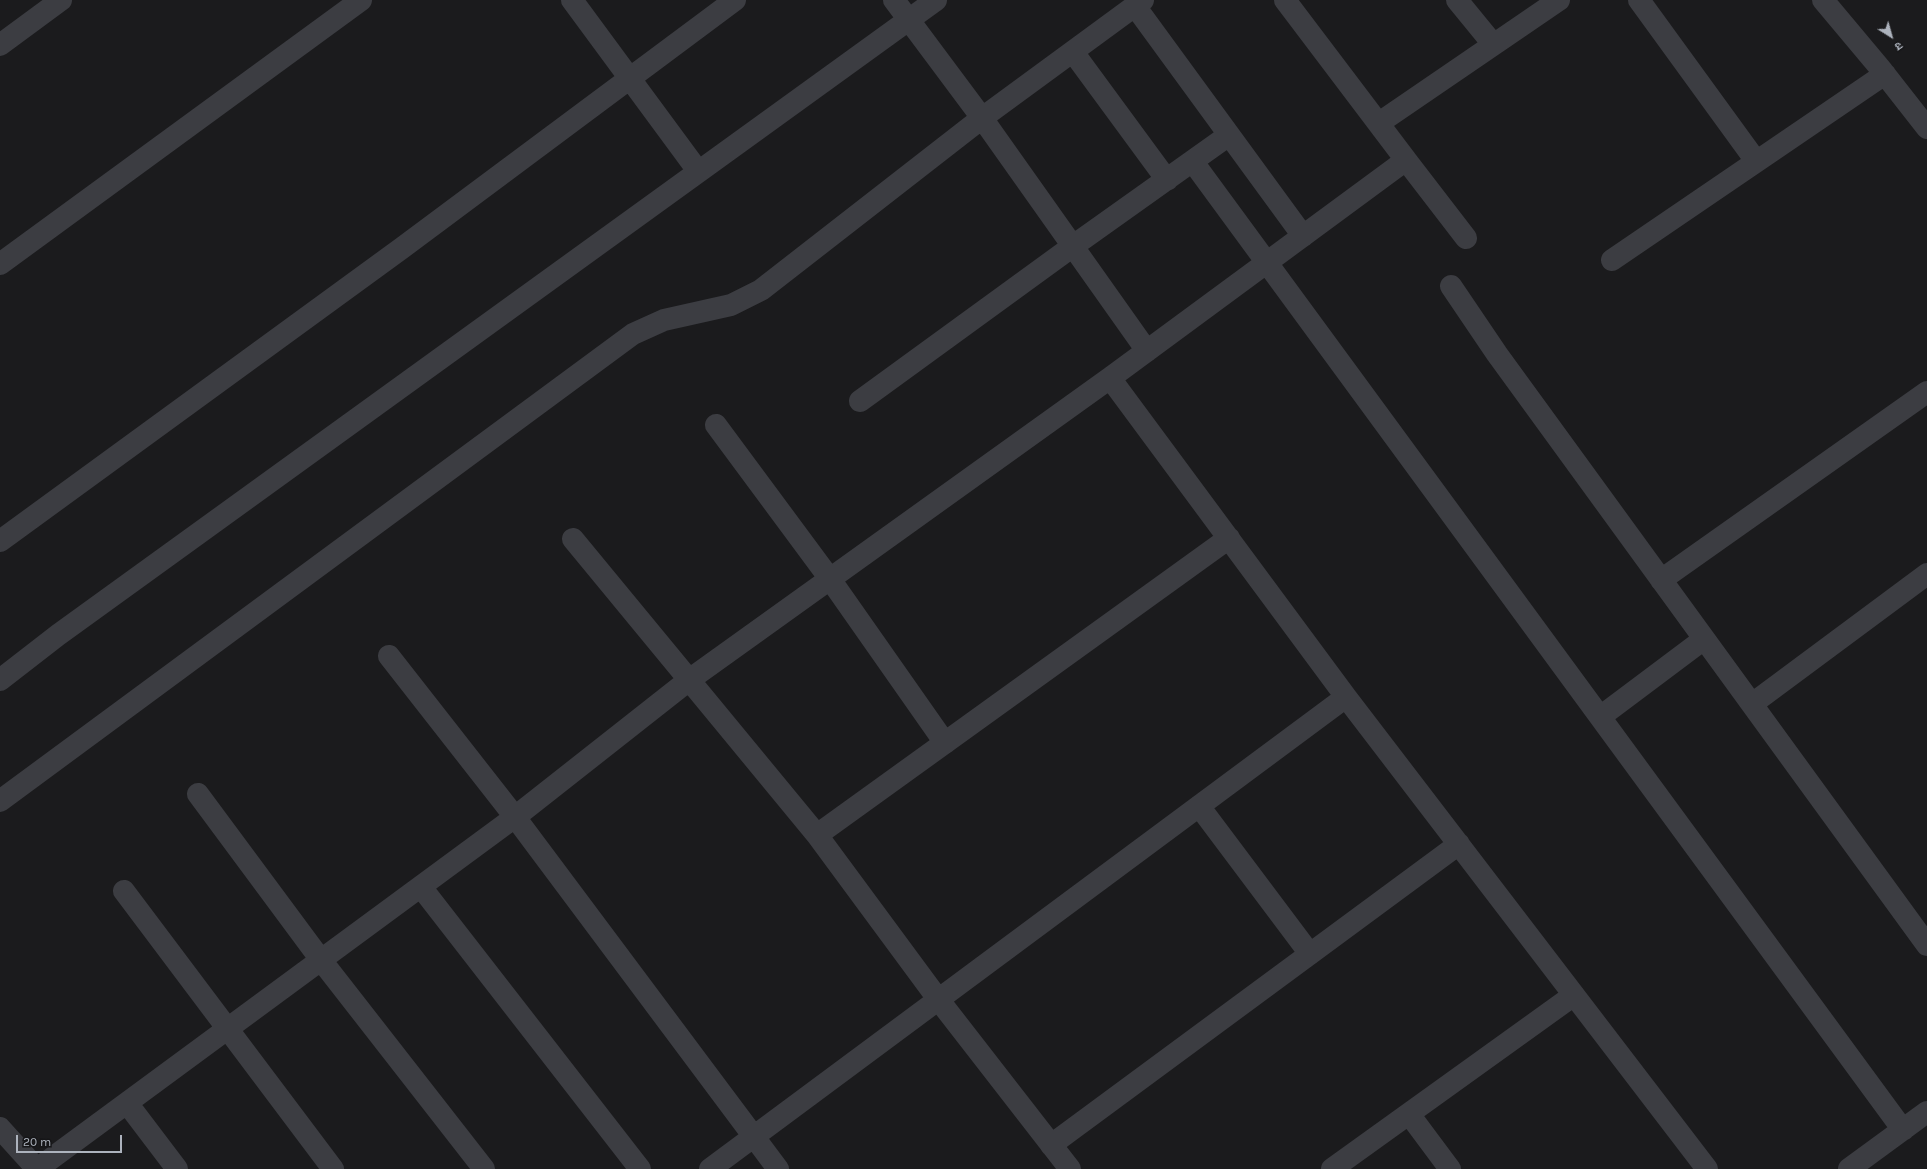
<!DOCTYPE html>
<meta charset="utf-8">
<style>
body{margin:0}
#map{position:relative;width:1927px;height:1169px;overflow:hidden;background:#1b1b1d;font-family:Karla,"Noto Sans Devanagari",sans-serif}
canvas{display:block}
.north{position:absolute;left:1871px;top:16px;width:40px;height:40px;-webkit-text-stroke:3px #161618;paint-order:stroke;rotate:143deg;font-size:11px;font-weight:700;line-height:16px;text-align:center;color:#adb3bd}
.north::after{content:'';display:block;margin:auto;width:14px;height:18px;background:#adb3bd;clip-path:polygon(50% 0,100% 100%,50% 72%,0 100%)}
.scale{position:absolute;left:16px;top:1135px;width:106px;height:18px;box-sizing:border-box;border:2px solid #adb3bd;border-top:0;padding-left:5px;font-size:12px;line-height:14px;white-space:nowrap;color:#adb3bd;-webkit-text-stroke:3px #161618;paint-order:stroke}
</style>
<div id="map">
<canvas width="1927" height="1169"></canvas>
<div class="north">उ</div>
<div class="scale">20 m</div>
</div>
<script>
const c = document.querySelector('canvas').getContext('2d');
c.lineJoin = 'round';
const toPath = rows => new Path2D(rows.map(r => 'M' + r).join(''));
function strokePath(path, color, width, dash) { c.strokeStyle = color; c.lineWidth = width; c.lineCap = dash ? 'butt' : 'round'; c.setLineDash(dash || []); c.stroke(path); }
strokePath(toPath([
 [572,0,698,171],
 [894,0,982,118,1147,351],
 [1457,0,1493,44],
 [1639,0,1756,161],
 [1823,0,1880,68,1927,128],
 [1135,6,1303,236],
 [0,45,61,0],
 [1073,52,1167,180],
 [1379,123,1559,0],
 [1406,160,1466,238],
 [1193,162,1903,1130],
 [1612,260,1885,74],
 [0,264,361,0],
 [1451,286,1497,354,1927,945],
 [1110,378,1346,697,1707,1169],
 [860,401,1073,246,1229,135],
 [716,425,830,579,945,743],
 [573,539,817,835,938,999,1070,1169],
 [0,541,402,248,735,0],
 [1661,580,1927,392],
 [389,656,515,817,778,1169],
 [0,680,58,635,936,0],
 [1752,704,1927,574],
 [1600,717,1704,639],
 [198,794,321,960,484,1169],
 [0,801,633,334,664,320,731,305,761,290,982,118,1143,0],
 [1199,806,1310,954],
 [817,835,1229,538],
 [421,887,640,1169],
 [124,891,333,1169],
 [127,1103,177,1169],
 [1409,1114,1450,1169],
 [0,1128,37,1169],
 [1051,1145,1459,844],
 [37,1169,515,817,689,680,1110,378,1406,160,1285,0],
 [710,1169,1346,697],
 [1332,1169,1574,995],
 [1849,1169,1927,1112]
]), '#3c3d42', 22);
</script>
